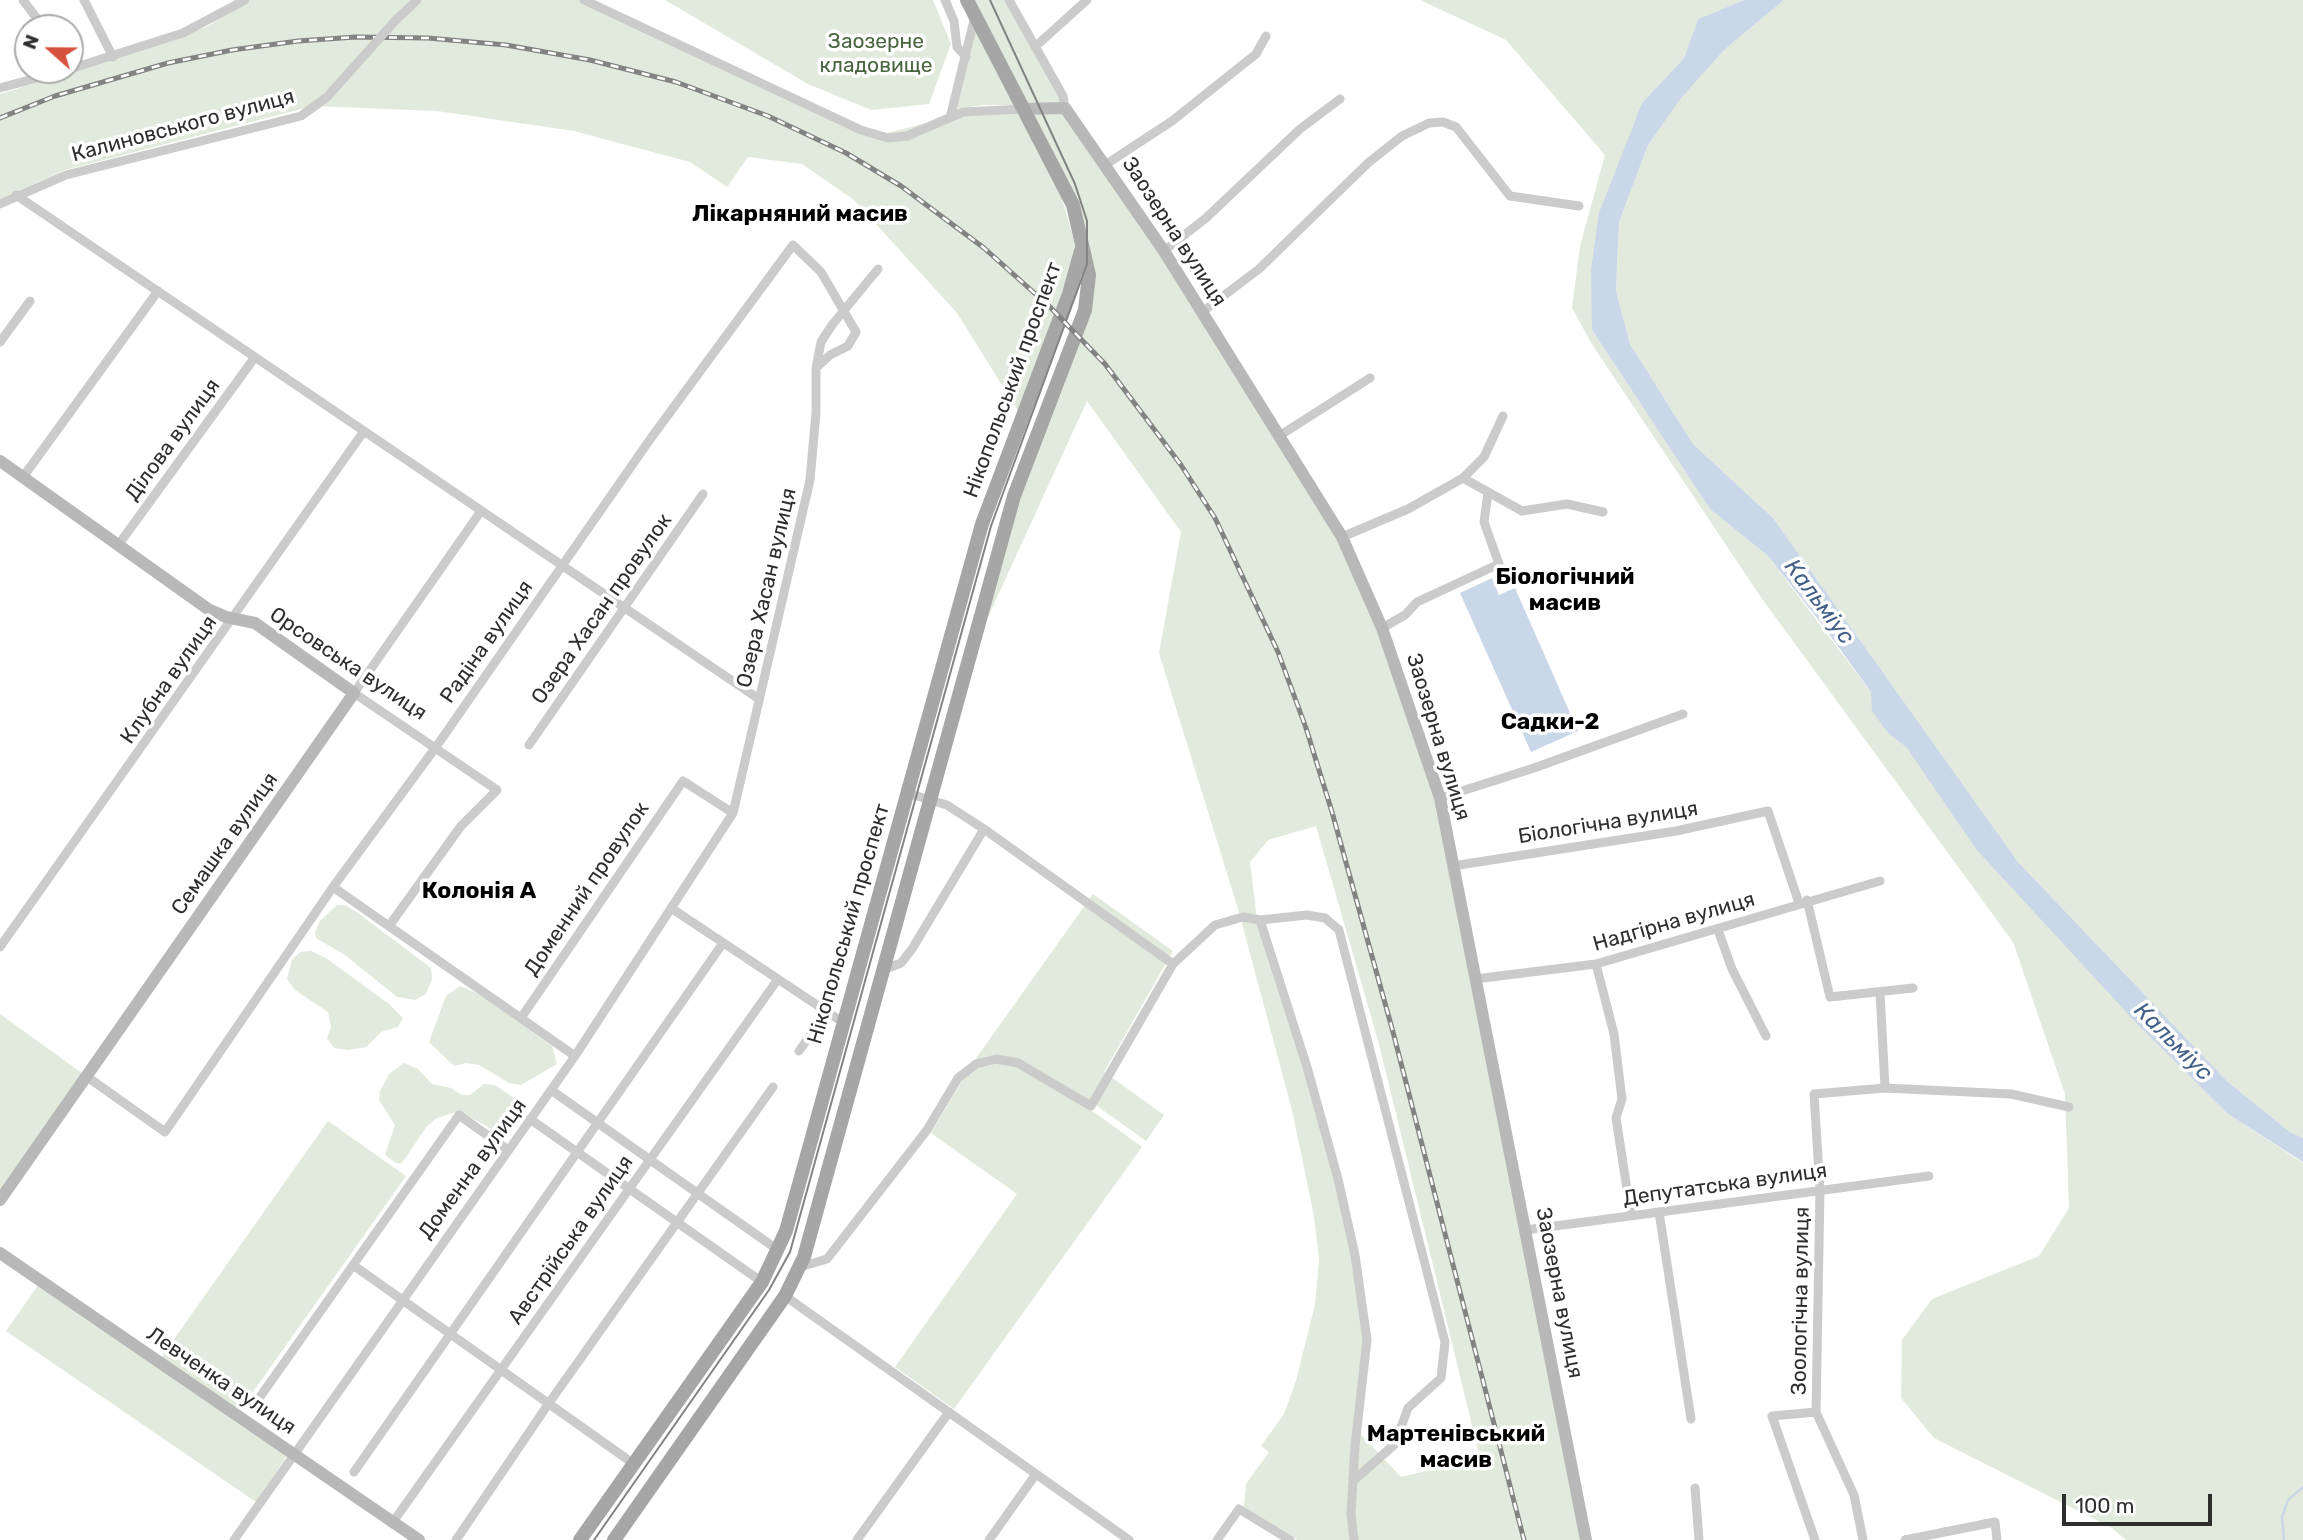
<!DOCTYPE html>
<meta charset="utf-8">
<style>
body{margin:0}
#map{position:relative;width:2303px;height:1540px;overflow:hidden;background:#fff;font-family:Rubik,sans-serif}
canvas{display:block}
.north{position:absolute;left:14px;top:14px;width:70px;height:70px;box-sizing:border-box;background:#fff;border:2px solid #ababab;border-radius:50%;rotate:291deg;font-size:19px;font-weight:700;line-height:28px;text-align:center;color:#2e2e2e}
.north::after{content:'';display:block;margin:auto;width:24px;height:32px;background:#d6513e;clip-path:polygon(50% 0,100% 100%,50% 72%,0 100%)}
.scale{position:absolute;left:2062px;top:1494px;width:150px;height:32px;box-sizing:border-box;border:4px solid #2e2e2e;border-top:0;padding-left:9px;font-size:21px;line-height:24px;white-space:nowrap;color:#2e2e2e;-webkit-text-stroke:5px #fff;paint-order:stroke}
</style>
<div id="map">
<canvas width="2303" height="1540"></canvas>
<div class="north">N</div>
<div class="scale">100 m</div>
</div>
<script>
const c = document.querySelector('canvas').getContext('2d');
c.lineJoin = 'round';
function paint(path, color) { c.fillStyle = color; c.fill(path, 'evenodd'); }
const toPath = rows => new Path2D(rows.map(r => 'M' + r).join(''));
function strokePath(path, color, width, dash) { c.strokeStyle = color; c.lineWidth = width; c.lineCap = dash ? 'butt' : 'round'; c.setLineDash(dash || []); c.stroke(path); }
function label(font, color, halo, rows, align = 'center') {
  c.font = font + ' Rubik,sans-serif'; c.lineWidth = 7; c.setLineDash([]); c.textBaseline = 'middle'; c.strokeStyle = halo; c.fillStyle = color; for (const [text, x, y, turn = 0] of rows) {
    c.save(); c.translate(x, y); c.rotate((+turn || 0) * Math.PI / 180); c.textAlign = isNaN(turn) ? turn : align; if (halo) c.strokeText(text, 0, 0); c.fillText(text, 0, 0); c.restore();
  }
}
paint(toPath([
 [250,0,594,0,862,131,887,133,943,119,984,113,1020,113,1059,189,1077,250,1071,275,1020,414,957,313,854,200,802,164,748,157,727,187,690,162,574,131,437,111,313,106,65,170,0,199,0,94,170,42,208,26],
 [665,0,933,0,951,44,929,104,871,110,808,84],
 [971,0,1009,0,1063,96,1342,537,1440,798,1586,1540,1297,1540,1244,1507,1246,1484,1269,1452,1261,1446,1284,1414,1296,1381,1315,1305,1319,1259,1314,1216,1292,1110,1238,909,1159,653,1181,532,1087,401,982,630,1019,497,1088,312,1082,239],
 [1316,826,1379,1044,1480,1458,1401,1477,1354,1427,1364,1340,1353,1256,1336,1179,1304,1069,1257,919,1250,862,1268,840],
 [1420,0,1744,0,1698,19,1684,58,1642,103,1592,330,1710,509,1768,556,1871,692,1888,733,1907,748,2140,1027,2228,1114,2303,1163,2303,1540,2126,1540,2112,1528,1934,1438,1901,1398,1902,1340,1932,1299,2039,1256,2069,1208,2065,1094,2013,942,1760,596,1593,346,1572,308,1580,246,1605,155,1506,40],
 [1784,0,2303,0,2303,1138,2290,1132,2228,1082,2018,862,1773,518,1693,444,1630,344,1616,291,1619,222,1648,145,1681,97,1724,50],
 [969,15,1015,105,983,105,948,110,969,34],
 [1093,894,1173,951,1104,1072,1164,1115,1146,1141,1093,1103,1019,1059,974,1061],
 [337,905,345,905,358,913,431,968,432,979,426,994,415,1000,397,997,345,955,316,938,315,932,320,921],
 [311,951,326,958,389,1004,403,1018,398,1027,381,1032,366,1047,349,1050,334,1048,327,1038,331,1027,328,1012,295,990,287,979,292,960,300,952],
 [460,986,479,994,552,1046,557,1064,521,1085,509,1083,479,1065,466,1063,454,1066,429,1042,446,996],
 [0,1014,86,1076,0,1200],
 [404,1063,418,1069,432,1084,451,1088,462,1095,470,1095,484,1084,495,1085,527,1107,525,1115,510,1129,500,1134,465,1114,456,1112,437,1118,427,1126,402,1163,396,1163,385,1155,395,1125,379,1100,380,1091,389,1074],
 [996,1063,1016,1066,1090,1109,1142,1147,954,1409,895,1367,1017,1194,931,1133,963,1079,977,1068],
 [328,1121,406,1176,238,1413,160,1359],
 [39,1284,288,1454,256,1502,6,1331]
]), '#e1eadc');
paint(toPath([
 [1744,0,1784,0,1724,50,1681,98,1648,145,1619,222,1616,291,1630,344,1693,444,1773,518,2018,862,2228,1082,2290,1132,2303,1138,2303,1162,2228,1114,2140,1027,1976,849,1907,748,1888,733,1872,711,1871,692,1821,623,1768,556,1710,509,1592,330,1591,270,1599,213,1642,103,1684,58,1698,19],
 [1492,578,1499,595,1515,588,1578,731,1531,752,1460,593]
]), '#cad7e8');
strokePath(toPath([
 [2284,1540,2282,1517,2288,1500,2303,1487]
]), '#cad7e8', 2.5);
strokePath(toPath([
 [23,0,44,28],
 [84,0,113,57],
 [584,0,861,130,888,138,907,136,963,112,1024,109],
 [945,0,954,21,957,47,966,57],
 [1009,0,1063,96,1065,108],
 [395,21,417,0],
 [1036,46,1087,0],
 [70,69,183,33,245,0],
 [0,88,67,70],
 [950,118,975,16],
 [1105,165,1172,121,1256,54,1266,36],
 [16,195,759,699],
 [0,204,66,175,301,116,327,97],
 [1164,251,1206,218,1300,129,1340,99],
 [1202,312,1259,269,1368,163,1402,136,1429,123,1443,122,1456,127,1510,196,1579,206],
 [0,342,30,301],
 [816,368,821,342,832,325,878,269],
 [1279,436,1370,378],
 [23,477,158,291],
 [1463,478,1522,511,1567,504,1603,512],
 [1342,537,1408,509,1463,478,1484,457,1503,416],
 [119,544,255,357],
 [1382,628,1405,615,1417,602,1499,564,1484,522,1488,492],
 [529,745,703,494],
 [1440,798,1534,768,1683,714],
 [984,829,1173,964],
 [1453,866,1676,831,1768,811,1799,903],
 [333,887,575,1056],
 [1807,900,1830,997,1913,988],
 [671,908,844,1023],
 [1260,920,1307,1067,1338,1179,1355,1255,1367,1340,1355,1446,1351,1514,1354,1540],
 [389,926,461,826,497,790,354,693,481,511],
 [1718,930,1732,969,1766,1036],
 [0,947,364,431],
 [1596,964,1614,1034,1622,1099,1616,1118,1631,1215],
 [883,970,901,963,912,949,984,829,947,805,907,793],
 [1475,979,1596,964,1880,881],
 [1880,992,1885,1088],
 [521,1018,683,781,733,813],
 [799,1051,827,1012],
 [86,1076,165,1132,333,887,436,747,651,438,793,245,821,272,856,332,848,346,830,355,816,368,816,413,810,480,733,813,575,1056,234,1540],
 [551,1090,778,1250],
 [530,1119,762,1282],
 [1659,1212,1691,1419],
 [1525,1230,1929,1176],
 [353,1265,634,1464],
 [800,1267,827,1259,927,1130,958,1078,976,1064,996,1059,1018,1063,1091,1106,1173,964,1215,925,1243,917,1260,920,1307,915,1325,918,1339,930,1445,1342,1441,1378,1408,1408,1395,1444,1353,1481],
 [785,1296,1129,1540],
 [255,1404,459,1115,508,1150],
 [354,1472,723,943],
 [1695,1488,1699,1540],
 [393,1522,778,979],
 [456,1540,549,1403,773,1087],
 [857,1540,949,1412],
 [989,1540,1036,1474],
 [1217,1540,1239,1509,1290,1540],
 [1815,1540,1772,1416,1816,1412],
 [1863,1540,1854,1495,1816,1412,1820,1190,1814,1094,1885,1088,2011,1094,2069,1107],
 [1905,1540,1995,1522,1997,1540]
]), '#cbcbcb', 9);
strokePath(toPath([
 [1024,109,1065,108,1164,251,1342,537,1382,628,1440,798,1586,1540],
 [0,461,208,609,226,617,255,623,354,693,0,1200],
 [0,1253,419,1540]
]), '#b8b8b8', 12);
strokePath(toPath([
 [580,1540,762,1282,786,1231,982,524,1069,294,1081,251],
 [614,1540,785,1296,804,1257,1014,496,1085,310,1089,275,1073,205,967,0]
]), '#a6a6a6', 14);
strokePath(toPath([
 [594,1540,769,1290,790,1252,991,526,1087,264,1087,221,1075,184,990,0]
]), '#838383', 2);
const rail = toPath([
 [0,118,55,96,168,63,232,50,298,41,356,37,428,38,506,45,590,60,676,82,768,116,846,153,901,186,984,248,1050,307,1105,364,1181,465,1215,518,1278,652,1306,728,1332,812,1393,1032,1524,1540]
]);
strokePath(rail, '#838383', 5);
strokePath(rail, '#fff', 2.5, [8]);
strokePath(toPath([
 [327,97,395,21]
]), '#cbcbcb', 9);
label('21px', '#49653f', '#fff', [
 ["Заозерне",876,42],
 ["кладовище",876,66]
]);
label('21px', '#2e2e2e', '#fff', [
 ["Калиновського вулиця",183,126,-15],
 ["Заозерна вулиця",1174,232,57],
 ["Нікопольський проспект",1013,380,-70],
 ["Ділова вулиця",173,440,-54],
 ["Озера Хасан вулиця",767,588,-77],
 ["Озера Хасан провулок",602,609,-55],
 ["Радіна вулиця",487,642,-55],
 ["Орсовська вулиця",348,664,34],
 ["Клубна вулиця",169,680,-55],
 ["Заозерна вулиця",1438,737,73],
 ["Біологічна вулиця",1608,823,-9],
 ["Семашка вулиця",225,844,-55],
 ["Доменний провулок",587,889,-56],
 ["Надгірна вулиця",1674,922,-16],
 ["Нікопольський проспект",849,924,-74],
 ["Доменна вулиця",473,1169,-54],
 ["Депутатська вулиця",1725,1185,-8],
 ["Австрійська вулиця",571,1240,-55],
 ["Заозерна вулиця",1559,1293,79],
 ["Зоологічна вулиця",1801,1301,-89],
 ["Левченка вулиця",221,1381,34]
]);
label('bold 23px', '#000', '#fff', [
 ["Лікарняний масив",800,214],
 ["Біологічний",1565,577],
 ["масив",1565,603],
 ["Садки-2",1550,722],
 ["Колонія А",479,891],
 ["Мартенівський",1456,1434],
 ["масив",1456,1460]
]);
label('italic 23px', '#436088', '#fff', [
 ["Кальміус",1819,602,53],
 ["Кальміус",2173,1042,45]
]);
</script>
